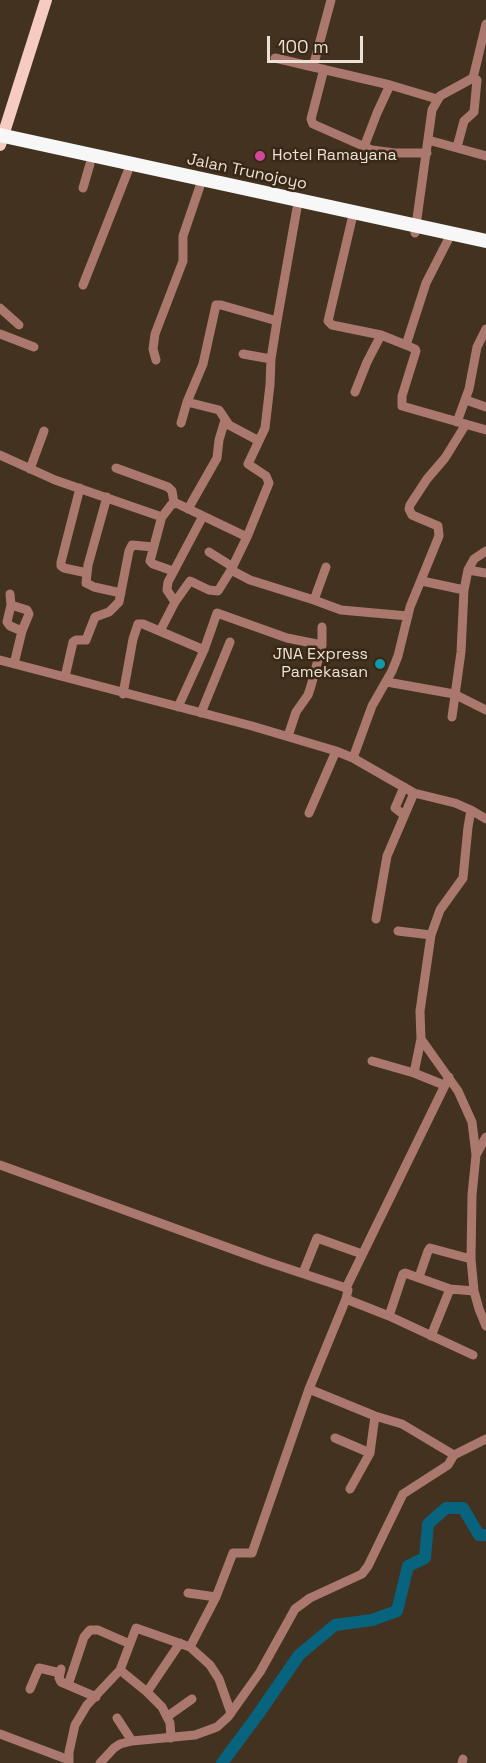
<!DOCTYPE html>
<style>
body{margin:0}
#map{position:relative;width:486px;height:1763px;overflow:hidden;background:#42321f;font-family:"Space Grotesk",sans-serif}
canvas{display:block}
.scale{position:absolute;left:267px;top:36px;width:96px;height:27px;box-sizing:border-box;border:3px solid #ece1d6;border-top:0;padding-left:8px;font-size:18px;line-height:21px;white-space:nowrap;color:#ece1d6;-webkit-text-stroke:4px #382815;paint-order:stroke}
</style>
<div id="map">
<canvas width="486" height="1763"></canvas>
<div class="scale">100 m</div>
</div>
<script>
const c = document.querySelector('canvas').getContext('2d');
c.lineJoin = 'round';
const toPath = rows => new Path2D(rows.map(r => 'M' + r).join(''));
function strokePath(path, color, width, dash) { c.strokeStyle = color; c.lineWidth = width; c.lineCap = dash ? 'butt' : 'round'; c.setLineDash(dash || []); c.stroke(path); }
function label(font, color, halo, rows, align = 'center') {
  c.font = font + ' "Space Grotesk",sans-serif'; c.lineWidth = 5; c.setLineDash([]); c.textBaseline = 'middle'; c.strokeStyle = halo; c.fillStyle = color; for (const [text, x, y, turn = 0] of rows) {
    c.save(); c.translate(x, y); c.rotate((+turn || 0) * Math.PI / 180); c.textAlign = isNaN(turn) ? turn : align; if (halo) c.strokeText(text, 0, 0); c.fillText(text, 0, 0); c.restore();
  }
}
strokePath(toPath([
 [222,1763,257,1716,299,1655,335,1625,372,1620,397,1611,408,1566,425,1558,428,1524,446,1508,463,1508,479,1535,486,1535]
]), '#08637e', 12);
strokePath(toPath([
 [275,58,390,85,437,99],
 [313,67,331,0],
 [324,69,311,119,313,124,372,150,395,153,427,153],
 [428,140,486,156],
 [364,147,377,113,390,85],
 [457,147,464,121,474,112,477,80],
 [83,188,90,164],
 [352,219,328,321,332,325,381,335,367,362,355,392],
 [415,233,432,110,440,96,473,78,486,24],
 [83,285,128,171],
 [0,308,19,325],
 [0,334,34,347],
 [381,335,406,345,426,283,448,240],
 [406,345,415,349,416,351,402,396,402,406,486,430],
 [243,354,271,359],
 [156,360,153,349,155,334,183,261,183,236,200,186],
 [466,400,486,407],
 [187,402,219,410,229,425,259,441],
 [457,422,469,389,477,347,486,329],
 [181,423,187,402,203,364,216,305,221,305,277,321],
 [0,455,55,480,162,517,171,505,176,503,247,537,231,570,250,580,314,600,326,567],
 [116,468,168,487,172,491,174,503],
 [30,469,44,431],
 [80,488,61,562,61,566,64,568,87,573],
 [107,497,88,565,86,583,94,587,121,593],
 [188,509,217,458,219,440,225,420],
 [162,516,150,561,153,564,173,571],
 [247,537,269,483,266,476,248,464,265,428,270,385,271,359,277,321,297,208],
 [209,552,233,567],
 [468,570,486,573],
 [422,581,464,590],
 [10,594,11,605,7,622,10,626,22,631],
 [314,600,341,610,408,616],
 [175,602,190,581,209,590,218,591,231,570],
 [11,605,27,610,29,614,22,631,14,664],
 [160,631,175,602,167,590,168,582,203,516],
 [0,660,252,726,336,751,353,758,414,793,455,803,471,810,468,827,463,878,440,910,431,935,420,1011,421,1039,414,1073],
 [65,677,73,642,76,640,86,640,95,617,109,612,119,602,129,551,132,545,153,547],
 [387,682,454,694,486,710],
 [123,694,133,639,138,624,143,624,204,650],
 [178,707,204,650,217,613,287,638,322,645],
 [201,713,230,642],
 [452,717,461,652,464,590,468,570,474,559,486,551],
 [288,736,296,712,308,695,311,686,322,645,322,627],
 [353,758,372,706,392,671,398,656,410,607,439,536,438,526,412,515,409,509,410,505,427,479,445,458,466,424],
 [404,787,395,808,404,815],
 [471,810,486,819],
 [309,813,336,751],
 [376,919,387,856,414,793],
 [398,931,431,935],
 [421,1039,458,1091,472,1122,476,1155,472,1195,471,1259,474,1291,479,1309,486,1326],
 [372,1061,414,1073,444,1085],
 [476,1155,486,1137],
 [0,1165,265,1261,346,1288,348,1290,346,1299,309,1389,252,1553,233,1553,216,1597,190,1647],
 [303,1273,317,1238,362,1254],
 [419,1277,428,1251,430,1248,471,1259],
 [346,1288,449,1077],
 [346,1299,389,1316,473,1355],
 [389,1316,403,1274,405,1273,450,1289,474,1291],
 [431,1336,450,1289],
 [309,1389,375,1416,402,1424,454,1455,486,1439],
 [335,1438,370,1453,375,1416],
 [350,1489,370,1453],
 [188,1593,216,1597],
 [61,1669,59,1678,61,1682,96,1697],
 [120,1670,147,1692,162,1707,170,1723,171,1738],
 [68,1685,84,1637,90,1630,98,1630,130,1644],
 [30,1689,39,1668,60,1673],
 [147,1692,180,1643],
 [168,1716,192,1699],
 [117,1718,132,1741],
 [0,1734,69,1760],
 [69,1763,69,1752,75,1725,87,1705,120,1670,136,1628,190,1647,210,1665,219,1679,231,1713],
 [100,1763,114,1748,120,1744,132,1741,195,1735,217,1727,228,1717,260,1672,295,1609,310,1598,362,1574,368,1566,403,1494,448,1465,454,1455],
 [462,1763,463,1759]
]), '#aa786c', 9);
strokePath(toPath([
 [0,145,46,0]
]), '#f6ccc1', 12);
strokePath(toPath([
 [0,135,486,241]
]), '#f7f7f7', 14);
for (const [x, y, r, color] of [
 [260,156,6,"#d1479c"],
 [380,664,6,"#0f9aa8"]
]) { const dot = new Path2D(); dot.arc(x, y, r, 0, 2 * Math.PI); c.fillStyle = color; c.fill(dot); strokePath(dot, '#382815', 2); }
label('16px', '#ece1d6', '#382815', [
 ["Hotel Ramayana",272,156],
 ["JNA Express",368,655,"right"],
 ["Pamekasan",368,673,"right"]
], 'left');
label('16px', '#ece1d6', '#382815', [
 ["Jalan Trunojoyo",247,172,12]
]);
</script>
